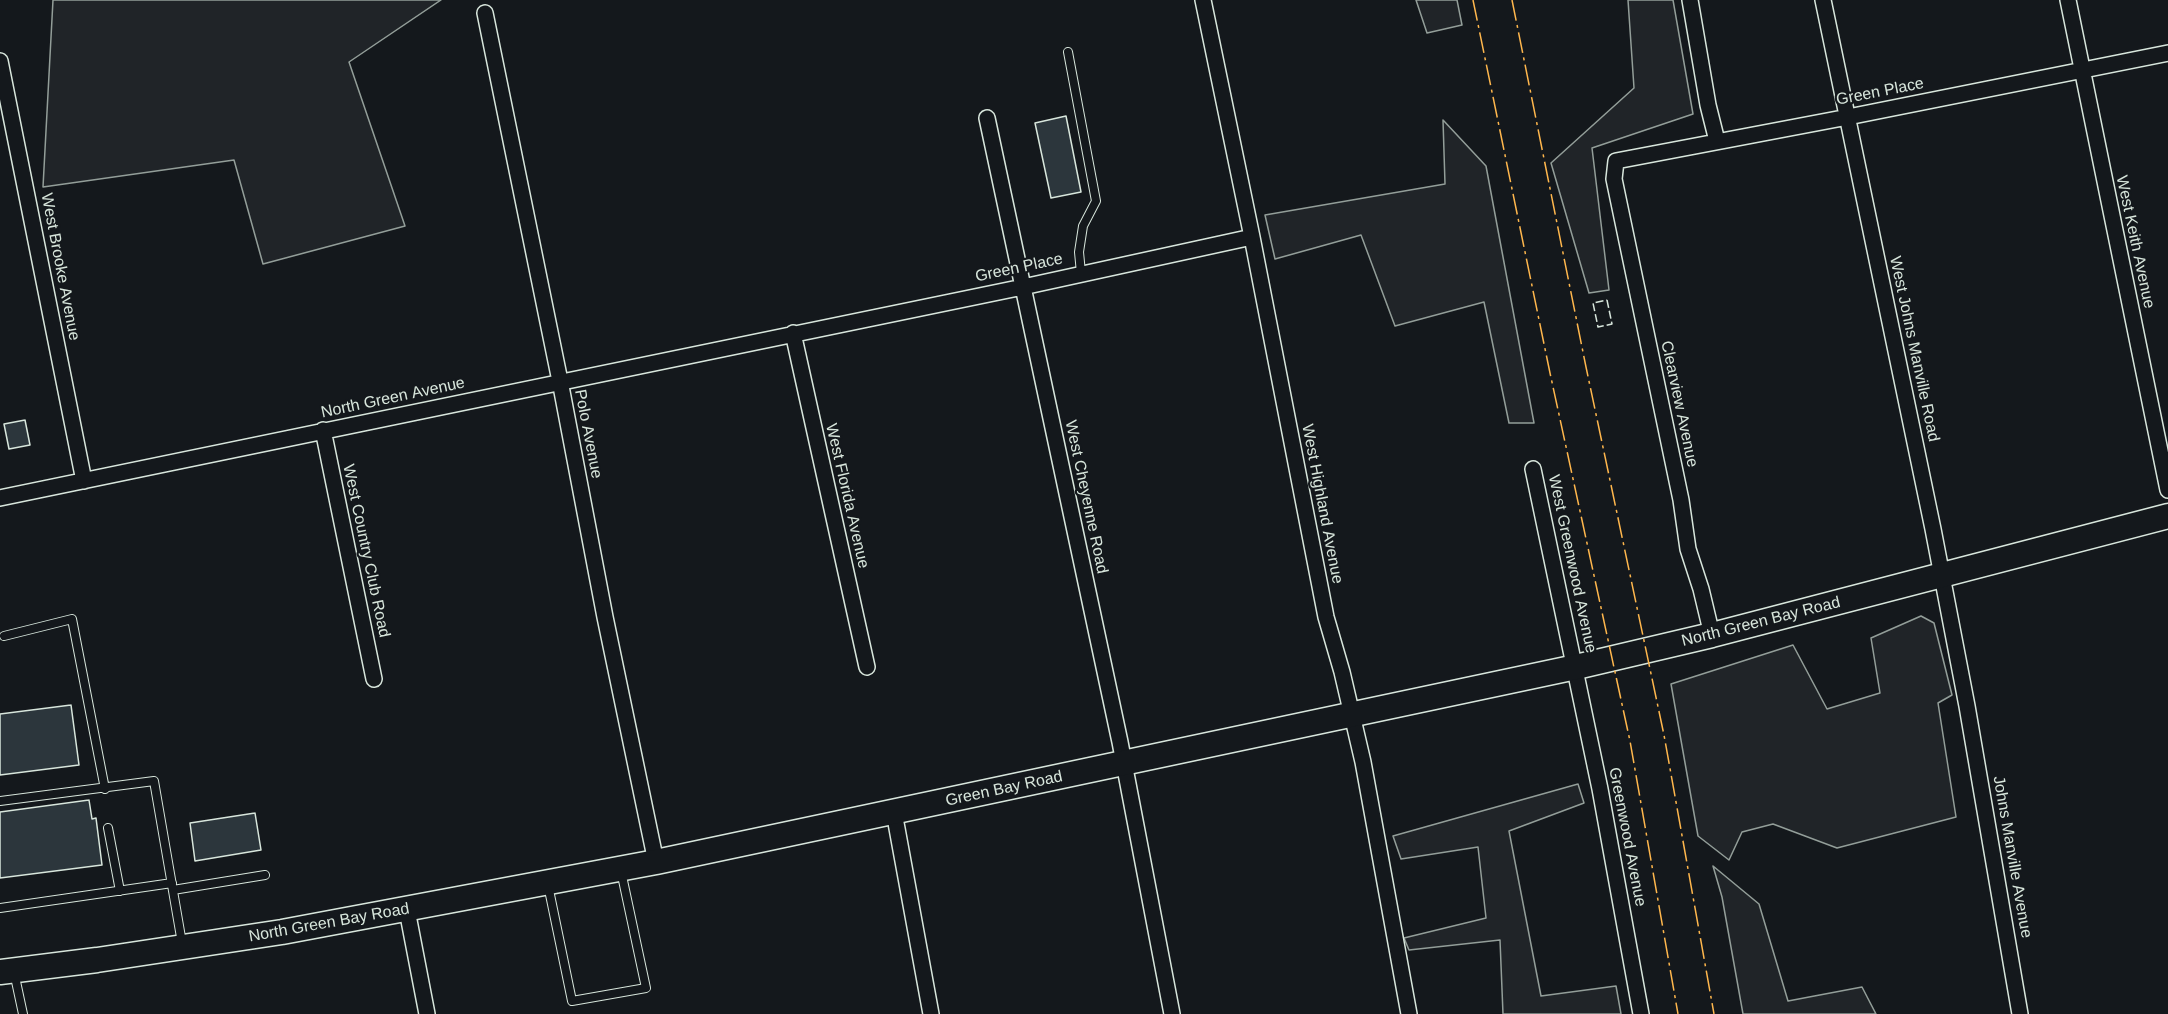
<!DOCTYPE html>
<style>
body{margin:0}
canvas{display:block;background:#14181c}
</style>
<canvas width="2168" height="1014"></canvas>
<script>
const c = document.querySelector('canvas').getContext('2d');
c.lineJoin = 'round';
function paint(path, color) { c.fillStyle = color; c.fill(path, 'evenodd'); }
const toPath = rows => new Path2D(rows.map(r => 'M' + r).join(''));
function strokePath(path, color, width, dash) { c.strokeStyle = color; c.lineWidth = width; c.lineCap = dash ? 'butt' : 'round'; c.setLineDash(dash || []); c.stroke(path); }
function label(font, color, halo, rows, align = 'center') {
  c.font = font + ' Helvetica,sans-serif'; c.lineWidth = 4.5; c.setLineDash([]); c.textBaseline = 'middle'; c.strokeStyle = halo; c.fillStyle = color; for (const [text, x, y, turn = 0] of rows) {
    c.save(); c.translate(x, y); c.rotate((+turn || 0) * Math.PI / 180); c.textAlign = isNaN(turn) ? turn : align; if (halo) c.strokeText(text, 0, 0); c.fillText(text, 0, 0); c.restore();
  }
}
const green = toPath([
 [53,0,441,0,349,62,405,226,263,264,234,160,43,187,53,0],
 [1416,0,1457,0,1462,25,1427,33,1416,0],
 [1628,0,1673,0,1693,114,1592,148,1609,290,1589,293,1551,163,1634,88,1628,0],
 [1443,120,1486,166,1534,423,1509,423,1484,302,1395,326,1361,235,1275,259,1265,215,1445,184,1443,120],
 [1921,616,1934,623,1952,695,1938,703,1956,817,1837,848,1773,824,1742,832,1729,860,1698,836,1671,684,1793,645,1827,709,1880,693,1871,638,1921,616],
 [1578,784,1584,803,1509,831,1541,996,1616,986,1621,1014,1503,1014,1500,940,1409,950,1404,938,1486,918,1478,847,1401,859,1393,836,1578,784],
 [1713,866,1759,904,1788,1001,1862,987,1876,1014,1743,1014,1722,897,1713,866]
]);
paint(green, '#202428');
strokePath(green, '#939e99', 1.5);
const building = toPath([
 [1066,116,1081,192,1051,198,1035,123,1066,116],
 [25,420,30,445,9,449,4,424,25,420],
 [71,705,79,765,0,775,0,714,71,705],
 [89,800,92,819,96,818,102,865,0,878,0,812,89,800],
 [255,813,261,850,195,861,190,823,255,813]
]);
paint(building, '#2c363c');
strokePath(building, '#d8e6dc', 1.5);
const lane = toPath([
 [1068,52,1096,201,1083,226,1079,252,1081,273],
 [4,636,72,619,105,789],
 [0,801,154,781,182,943],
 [108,828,120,891],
 [548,885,572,1001,646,988,621,871],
 [173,890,265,875],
 [0,908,172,883],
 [14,972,23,1014]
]);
const street = toPath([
 [1203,0,1252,237,1326,617,1342,672,1363,762,1409,1014],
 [1690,0,1708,105,1717,141],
 [1823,0,1933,529,1967,706,2020,1014],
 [2068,0,2168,490],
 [485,13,560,381,605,617,656,862],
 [0,61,84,481],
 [987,118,1120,742,1172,1014],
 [793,333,867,667],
 [323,430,374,679],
 [1533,469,1600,789,1641,1014],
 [0,498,1023,287,1252,237],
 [1712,635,1701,589,1688,549,1681,500,1614,179,1616,161,1848,117,2168,53],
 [894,812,931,1014],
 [407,910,427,1014]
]);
const primary = toPath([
 [0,972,97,960,282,932,656,862,1576,667,1712,635,2168,516]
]);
strokePath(lane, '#d8e6dc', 10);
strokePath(street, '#d8e6dc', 18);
strokePath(primary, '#d8e6dc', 27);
strokePath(lane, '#14181c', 8);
strokePath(street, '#14181c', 15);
strokePath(primary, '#14181c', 24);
strokePath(toPath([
 [1607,300,1612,324,1598,327,1593,303,1607,300]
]), '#d8e6dc', 1.5, [8, 3]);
strokePath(toPath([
 [1473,0,1550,373,1630,741,1678,1014],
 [1512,0,1586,367,1664,735,1714,1014]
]), '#ffb74d', 1.5, [21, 4.5, 3, 4.5]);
label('16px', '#d8e6dc', '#14181c', [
 ["Green Place",1880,92,-11],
 ["West Keith Avenue",2135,242,78],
 ["West Brooke Avenue",60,267,79],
 ["Green Place",1019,268,-12],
 ["West Johns Manville Road",1914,349,78],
 ["North Green Avenue",393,398,-12],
 ["Clearview Avenue",1679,404,78],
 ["Polo Avenue",588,434,79],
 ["West Florida Avenue",847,496,77],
 ["West Cheyenne Road",1086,497,78],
 ["West Highland Avenue",1322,504,79],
 ["West Country Club Road",366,551,78],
 ["West Greenwood Avenue",1572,564,78],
 ["North Green Bay Road",1761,622,-14],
 ["Green Bay Road",1004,789,-12],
 ["Greenwood Avenue",1627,837,79],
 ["Johns Manville Avenue",2012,857,80],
 ["North Green Bay Road",329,923,-10]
]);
</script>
